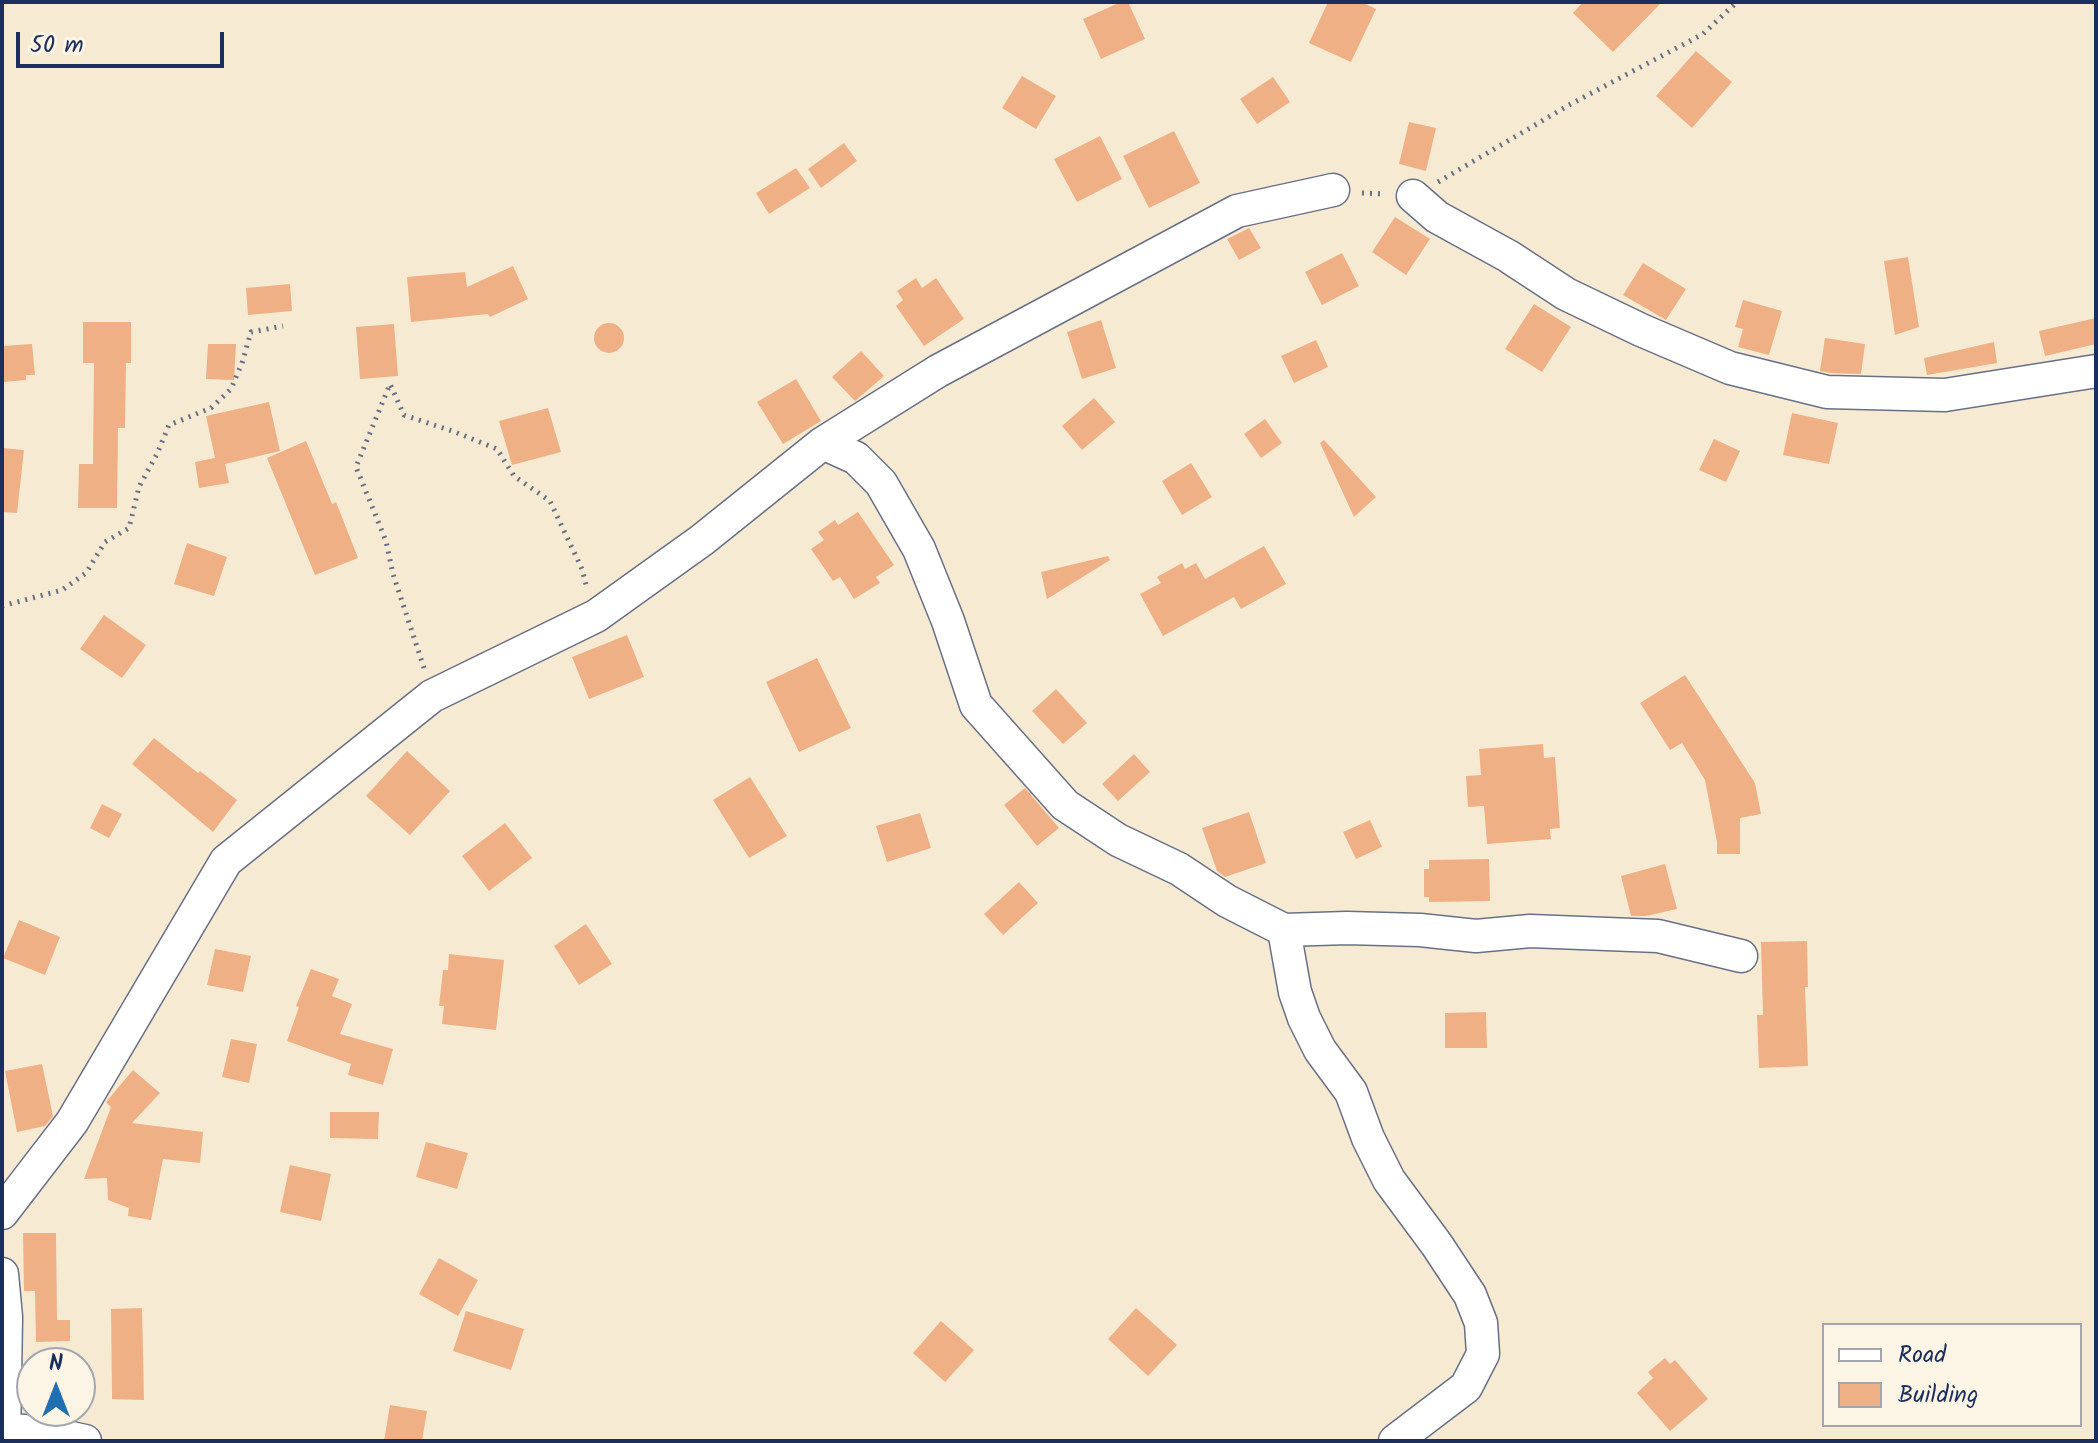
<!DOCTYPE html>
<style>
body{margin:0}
#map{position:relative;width:2098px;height:1443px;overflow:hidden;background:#f7ead3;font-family:Kalam,sans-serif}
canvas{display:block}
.frame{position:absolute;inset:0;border:4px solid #1b2f5e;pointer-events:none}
.legend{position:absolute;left:1822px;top:1323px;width:260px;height:104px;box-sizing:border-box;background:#fcf5e5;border:2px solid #a2a6af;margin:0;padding:10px 14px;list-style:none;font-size:24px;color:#1b2f5e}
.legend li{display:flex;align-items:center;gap:16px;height:40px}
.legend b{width:40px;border:2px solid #a2a6af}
.north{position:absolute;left:16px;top:1347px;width:80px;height:80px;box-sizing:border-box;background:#fcf5e5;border:2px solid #a2a6af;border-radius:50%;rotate:0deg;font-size:22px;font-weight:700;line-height:32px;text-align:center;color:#1b2f5e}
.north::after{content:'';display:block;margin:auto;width:28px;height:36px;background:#1f6fb2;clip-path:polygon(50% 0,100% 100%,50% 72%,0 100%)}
.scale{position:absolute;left:16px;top:32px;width:208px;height:36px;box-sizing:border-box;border:4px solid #1b2f5e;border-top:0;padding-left:10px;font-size:24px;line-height:28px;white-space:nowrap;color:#1b2f5e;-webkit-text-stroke:6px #fcf5e5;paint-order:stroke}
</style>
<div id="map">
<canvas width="2098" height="1443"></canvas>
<div class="frame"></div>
<ul class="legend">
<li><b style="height:10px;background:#fff"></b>Road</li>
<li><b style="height:22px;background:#f0b086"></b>Building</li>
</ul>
<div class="north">N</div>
<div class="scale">50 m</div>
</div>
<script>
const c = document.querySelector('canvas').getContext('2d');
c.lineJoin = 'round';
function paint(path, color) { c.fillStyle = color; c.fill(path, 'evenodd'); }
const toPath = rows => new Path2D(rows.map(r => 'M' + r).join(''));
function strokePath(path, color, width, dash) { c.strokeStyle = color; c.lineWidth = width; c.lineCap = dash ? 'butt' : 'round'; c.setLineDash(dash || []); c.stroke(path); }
paint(toPath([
 [1121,2,1128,2,1145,39,1101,59,1083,19],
 [1328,2,1362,2,1376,9,1351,62,1309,43],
 [1583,2,1662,2,1613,52,1573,13],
 [1696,51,1732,82,1692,128,1656,96],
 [1022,76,1056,96,1036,129,1002,108],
 [1273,77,1290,102,1257,124,1240,99],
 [1409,122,1436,128,1426,171,1399,164],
 [1174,131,1200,183,1149,208,1123,156],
 [1100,136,1122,179,1077,202,1054,159],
 [844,143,857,161,821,188,808,169],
 [796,168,810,188,769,214,756,193],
 [1395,217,1430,239,1406,275,1372,252],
 [1249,228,1261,248,1239,260,1227,239],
 [1342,253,1359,286,1322,305,1305,272],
 [1908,257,1919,327,1895,335,1884,261],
 [1643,263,1686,289,1666,320,1623,295],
 [513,266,528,299,490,317,488,314,411,322,407,277,465,272,467,287],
 [916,278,922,288,936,278,964,319,924,346,896,306,903,300,897,291],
 [290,284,292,311,248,315,246,288],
 [1743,300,1782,311,1769,355,1738,347,1743,329,1735,327],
 [1534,304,1571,327,1542,372,1505,349],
 [2096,318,2096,344,2045,356,2039,331],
 [1101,320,1116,368,1082,379,1067,332],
 [83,322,131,322,131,363,126,363,125,428,118,428,117,508,78,508,79,464,93,464,94,363,83,363],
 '594 338a15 15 0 1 1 30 0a15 15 0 1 1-30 0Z',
 [394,324,398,376,360,379,356,327],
 [1825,338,1865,344,1861,374,1830,373,1820,371],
 [1316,340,1328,367,1294,383,1281,356],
 [1994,342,1997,363,1927,375,1924,358],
 [32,344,35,375,26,375,26,380,4,382,2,346],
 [208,344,236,344,234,380,206,379],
 [861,351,884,376,855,401,832,377],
 [796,379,821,421,783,444,757,402],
 [1094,398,1115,422,1082,450,1062,426],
 [269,402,280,451,225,464,229,483,199,488,195,462,215,458,206,416],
 [548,408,561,452,512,465,499,421],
 [1792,413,1838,423,1829,464,1783,455],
 [1265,419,1282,443,1261,458,1244,434],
 [1714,439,1740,451,1726,482,1699,470],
 [1324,440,1376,497,1354,517,1320,443],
 [306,441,332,504,336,502,358,558,315,575,267,458],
 [2,448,24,450,17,513,2,512],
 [1191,463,1212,497,1182,515,1162,481],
 [858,512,894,565,876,577,880,583,854,599,840,577,833,581,811,549,824,540,818,532,835,520,838,525],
 [187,543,227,557,214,596,174,584],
 [1264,546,1286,584,1241,609,1234,597,1163,636,1140,594,1161,583,1157,577,1182,563,1185,569,1196,563,1205,579],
 [1108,556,1110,560,1047,599,1041,572],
 [104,615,146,645,122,678,80,649],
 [627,635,644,677,589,699,572,657],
 [817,658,851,728,799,752,766,682],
 [1685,675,1755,783,1761,814,1740,818,1740,854,1717,854,1717,842,1705,780,1682,743,1670,750,1640,703],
 [1056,689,1087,723,1063,744,1032,711],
 [154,738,198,773,200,771,237,800,213,832,132,764],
 [1543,744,1544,758,1555,757,1560,828,1550,829,1551,839,1487,844,1484,806,1468,807,1466,776,1481,775,1479,749],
 [407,751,450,791,410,835,366,796],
 [1134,754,1150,772,1118,801,1102,784],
 [750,777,787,836,749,858,713,800],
 [1025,788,1059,828,1037,846,1004,805],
 [102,804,122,814,109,838,90,828],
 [1249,812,1266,863,1225,877,1217,871,1202,828],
 [920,813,931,848,887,862,876,826],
 [1370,820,1382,847,1356,859,1343,832],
 [505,823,532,858,489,891,462,856],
 [1489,859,1490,901,1429,902,1429,897,1424,897,1424,869,1429,869,1429,860],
 [1665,864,1677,909,1646,916,1631,916,1621,876],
 [1019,882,1038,903,1003,935,984,914],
 [19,920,60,937,45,975,3,958],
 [586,924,612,964,579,985,554,946],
 [1807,941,1808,987,1805,987,1808,1066,1759,1068,1757,1015,1763,1015,1761,942],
 [215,949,251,956,243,992,207,985],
 [449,954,504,960,496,1030,442,1024,444,1006,439,1006,443,970,448,970],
 [311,969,339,979,332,996,352,1004,340,1034,393,1049,383,1085,348,1075,351,1064,287,1041,299,1007,296,1006],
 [1486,1012,1487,1048,1445,1048,1445,1013],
 [231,1039,257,1044,249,1083,222,1077],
 [42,1064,53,1116,45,1126,17,1132,5,1071],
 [133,1070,160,1093,132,1123,203,1132,200,1163,163,1159,151,1220,128,1216,129,1208,108,1200,107,1178,84,1179,111,1107,106,1102],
 [330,1112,379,1112,378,1139,330,1138],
 [426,1142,468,1153,457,1189,416,1177],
 [290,1165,331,1174,321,1221,280,1212],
 [23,1233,56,1233,57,1320,70,1320,70,1341,36,1342,35,1291,24,1291],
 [439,1258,478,1280,458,1316,419,1294],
 [142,1308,144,1400,112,1399,111,1309],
 [1136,1308,1177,1345,1148,1376,1108,1339],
 [466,1311,524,1329,511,1370,453,1351],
 [941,1321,974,1350,945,1382,913,1353],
 [1665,1358,1670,1364,1675,1360,1708,1399,1670,1431,1637,1393,1653,1378,1648,1372],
 [390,1405,427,1411,422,1441,384,1441]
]), '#f0b086');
const minor = toPath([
 [1413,196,1437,217,1508,256,1566,294,1641,330,1730,368,1827,392,1945,395,2096,371],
 [823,443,856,458,881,483,919,549,948,621,976,705,1065,805,1118,840,1179,869,1227,901,1284,930,1347,928,1420,930,1476,936,1530,931,1658,936,1741,956],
 [1284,930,1295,992,1304,1018,1320,1050,1351,1092,1368,1138,1389,1180,1437,1245,1470,1295,1481,1323,1483,1354,1466,1387,1395,1441],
 [2,1213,72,1122,226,861,432,696,596,616,702,540,823,443,938,371,1237,211,1333,190],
 [2,1274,6,1317,4,1441],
 [4,1429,53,1434,85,1441]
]);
strokePath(minor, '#687087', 35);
strokePath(toPath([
 [1438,182,1569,105,1703,34,1737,2],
 [1362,193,1384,194],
 [2,606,62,590,86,573,105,542,129,528,139,487,157,454,169,425,211,408,231,389,242,363,251,332,283,326],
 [424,668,393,574,386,541,356,467,390,384,404,415,455,432,497,449,514,476,550,501,582,569,587,588]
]), '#687087', 5, [2, 6]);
strokePath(minor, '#fff', 32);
</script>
